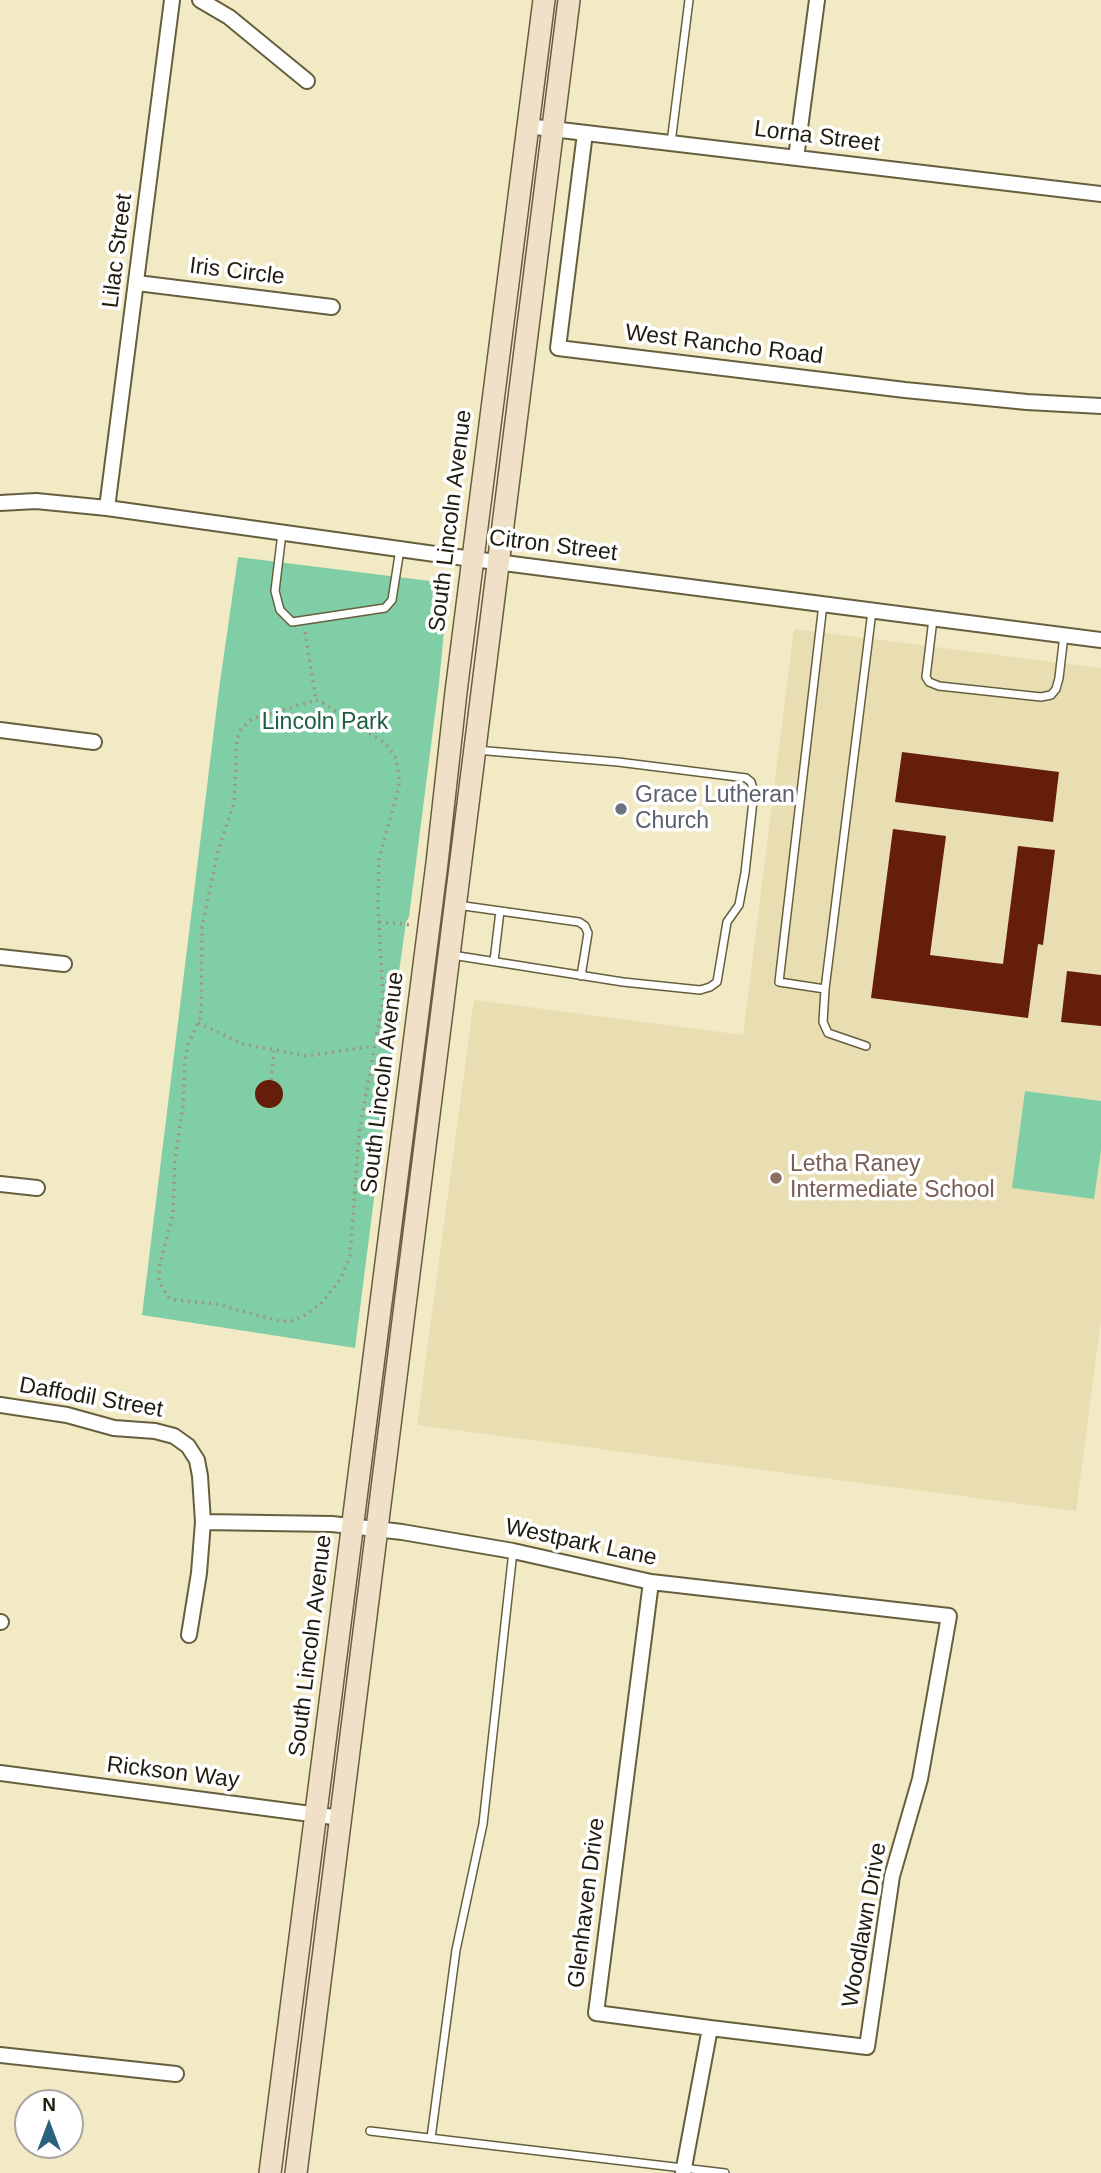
<!DOCTYPE html>
<style>
body{margin:0}
#map{position:relative;width:1101px;height:2173px;overflow:hidden;background:#f2e9c5;font-family:Arial,sans-serif}
canvas{display:block}
.north{position:absolute;left:14px;top:2089px;width:70px;height:70px;box-sizing:border-box;background:#fff;border:2px solid #a6a59f;border-radius:50%;rotate:0deg;font-size:19px;font-weight:700;line-height:28px;text-align:center;color:#201d0f}
.north::after{content:'';display:block;margin:auto;width:24px;height:32px;background:#2b637d;clip-path:polygon(50% 0,100% 100%,50% 72%,0 100%)}
</style>
<div id="map">
<canvas width="1101" height="2173"></canvas>
<div class="north">N</div>
</div>
<script>
const c = document.querySelector('canvas').getContext('2d');
c.lineJoin = 'round';
function paint(path, color) { c.fillStyle = color; c.fill(path, 'evenodd'); }
const toPath = rows => new Path2D(rows.map(r => 'M' + r).join(''));
function strokePath(path, color, width, dash) { c.strokeStyle = color; c.lineWidth = width; c.lineCap = dash ? 'butt' : 'round'; c.setLineDash(dash || []); c.stroke(path); }
function label(font, color, halo, rows, align = 'center') {
  c.font = font + ' Arial,sans-serif'; c.lineWidth = 7; c.setLineDash([]); c.textBaseline = 'middle'; c.strokeStyle = halo; c.fillStyle = color; for (const [text, x, y, turn = 0] of rows) {
    c.save(); c.translate(x, y); c.rotate((+turn || 0) * Math.PI / 180); c.textAlign = isNaN(turn) ? turn : align; if (halo) c.strokeText(text, 0, 0); c.fillText(text, 0, 0); c.restore();
  }
}
paint(toPath([
 [794,629,1101,668,1101,1320,1076,1511,417,1425,474,1000,743,1035]
]), '#e8deb2');
paint(toPath([
 [238,557,438,582,448,590,439,683,409,917,406,922,398,979,401,986,355,1348,142,1315,219,689],
 [1025,1091,1101,1101,1101,1150,1094,1199,1012,1188]
]), '#80cea6');
paint(toPath([
 [902,752,1059,772,1053,822,895,802],
 [893,829,946,836,930,955,1003,964,1018,846,1055,850,1043,945,1038,944,1028,1018,871,998],
 [1067,971,1101,975,1101,1026,1061,1022],
 '255 1094a14 14 0 1 1 28 0a14 14 0 1 1-28 0Z'
]), '#641e0a');
const service = toPath([
 [671,143,689,0],
 [282,533,275,591,280,610,292,622,385,608,392,600,400,549],
 [823,604,779,982,825,989,872,611],
 [933,619,926,677,929,682,939,686,1041,697,1051,695,1056,689,1059,678,1064,635],
 [457,905,579,922,585,926,588,933,581,976],
 [452,955,623,982,700,990,710,987,717,982,727,922,739,905,745,873,754,792,751,782,746,778,618,762,476,750],
 [494,961,500,911],
 [825,989,823,1022,828,1033,866,1046],
 [370,2131,725,2173],
 [431,2138,456,1950,483,1824,513,1551]
]);
const minor = toPath([
 [200,0,229,17,307,81],
 [527,126,1101,194],
 [585,133,558,348,905,390,1027,402,1101,406],
 [796,158,817,0],
 [137,283,332,307],
 [0,503,36,501,107,508,442,555,1101,640],
 [107,508,172,0],
 [0,730,94,742],
 [0,957,64,964],
 [0,1184,37,1188],
 [0,1405,67,1415,114,1428,155,1431,174,1436,188,1446,197,1460,200,1476,203,1522,199,1573,189,1635],
 [203,1522,332,1524,402,1532,513,1551,651,1582,949,1616,920,1779,892,1876,867,2047,710,2028],
 [651,1582,596,2013,710,2028,683,2173],
 [0,1622,1,1622],
 [0,1773,341,1818],
 [0,2055,176,2074]
]);
const secondary = toPath([
 [270,2173,437,863,456,692,544,0],
 [296,2173,569,0]
]);
strokePath(service, '#665f3e', 10);
strokePath(minor, '#665f3e', 18);
strokePath(secondary, '#665f3e', 24);
strokePath(toPath([
 [305,632,316,700],
 [316,700,320,701,386,744,395,757,399,775,399,787,379,858,378,906,383,1000,359,1133,350,1256,341,1278,321,1304,305,1315,291,1321,279,1321,216,1304,176,1300,168,1297,159,1281,159,1268,173,1214,175,1159,183,1106,185,1061,188,1045,201,1016,202,927,218,851,234,803,237,739,241,729,252,719,316,700],
 [379,922,412,925],
 [198,1023,243,1044,307,1056,374,1046],
 [271,1080,274,1051]
]), '#9e977c', 3.5, [2, 5]);
strokePath(service, '#fff', 7);
strokePath(minor, '#fff', 14);
strokePath(secondary, '#f0e0c8', 21);
for (const [x, y, r, color] of [
 [621,809,7,"#6b7280"],
 [776,1178,7,"#8d6e63"]
]) { const dot = new Path2D(); dot.arc(x, y, r, 0, 2 * Math.PI); c.fillStyle = color; c.fill(dot); strokePath(dot, '#fff', 2.5); }
label('23px', '#201d0f', '#fff', [
 ["Lorna Street",817,137,7],
 ["Lilac Street",118,251,-83],
 ["Iris Circle",237,272,7],
 ["West Rancho Road",724,345,7],
 ["South Lincoln Avenue",451,521,-83],
 ["Citron Street",553,546,7],
 ["South Lincoln Avenue",383,1083,-83],
 ["Daffodil Street",91,1398,10],
 ["Westpark Lane",581,1543,12],
 ["South Lincoln Avenue",311,1646,-83],
 ["Rickson Way",173,1773,7],
 ["Glenhaven Drive",587,1903,-83],
 ["Woodlawn Drive",865,1925,-80]
]);
label('23px', '#1c5d41', '#fff', [
 ["Lincoln Park",325,723]
]);
label('23px', '#5b616d', '#fff', [
 ["Grace Lutheran",635,796],
 ["Church",635,822]
], 'left');
label('23px', '#785e54', '#fff', [
 ["Letha Raney",790,1165],
 ["Intermediate School",790,1191]
], 'left');
</script>
